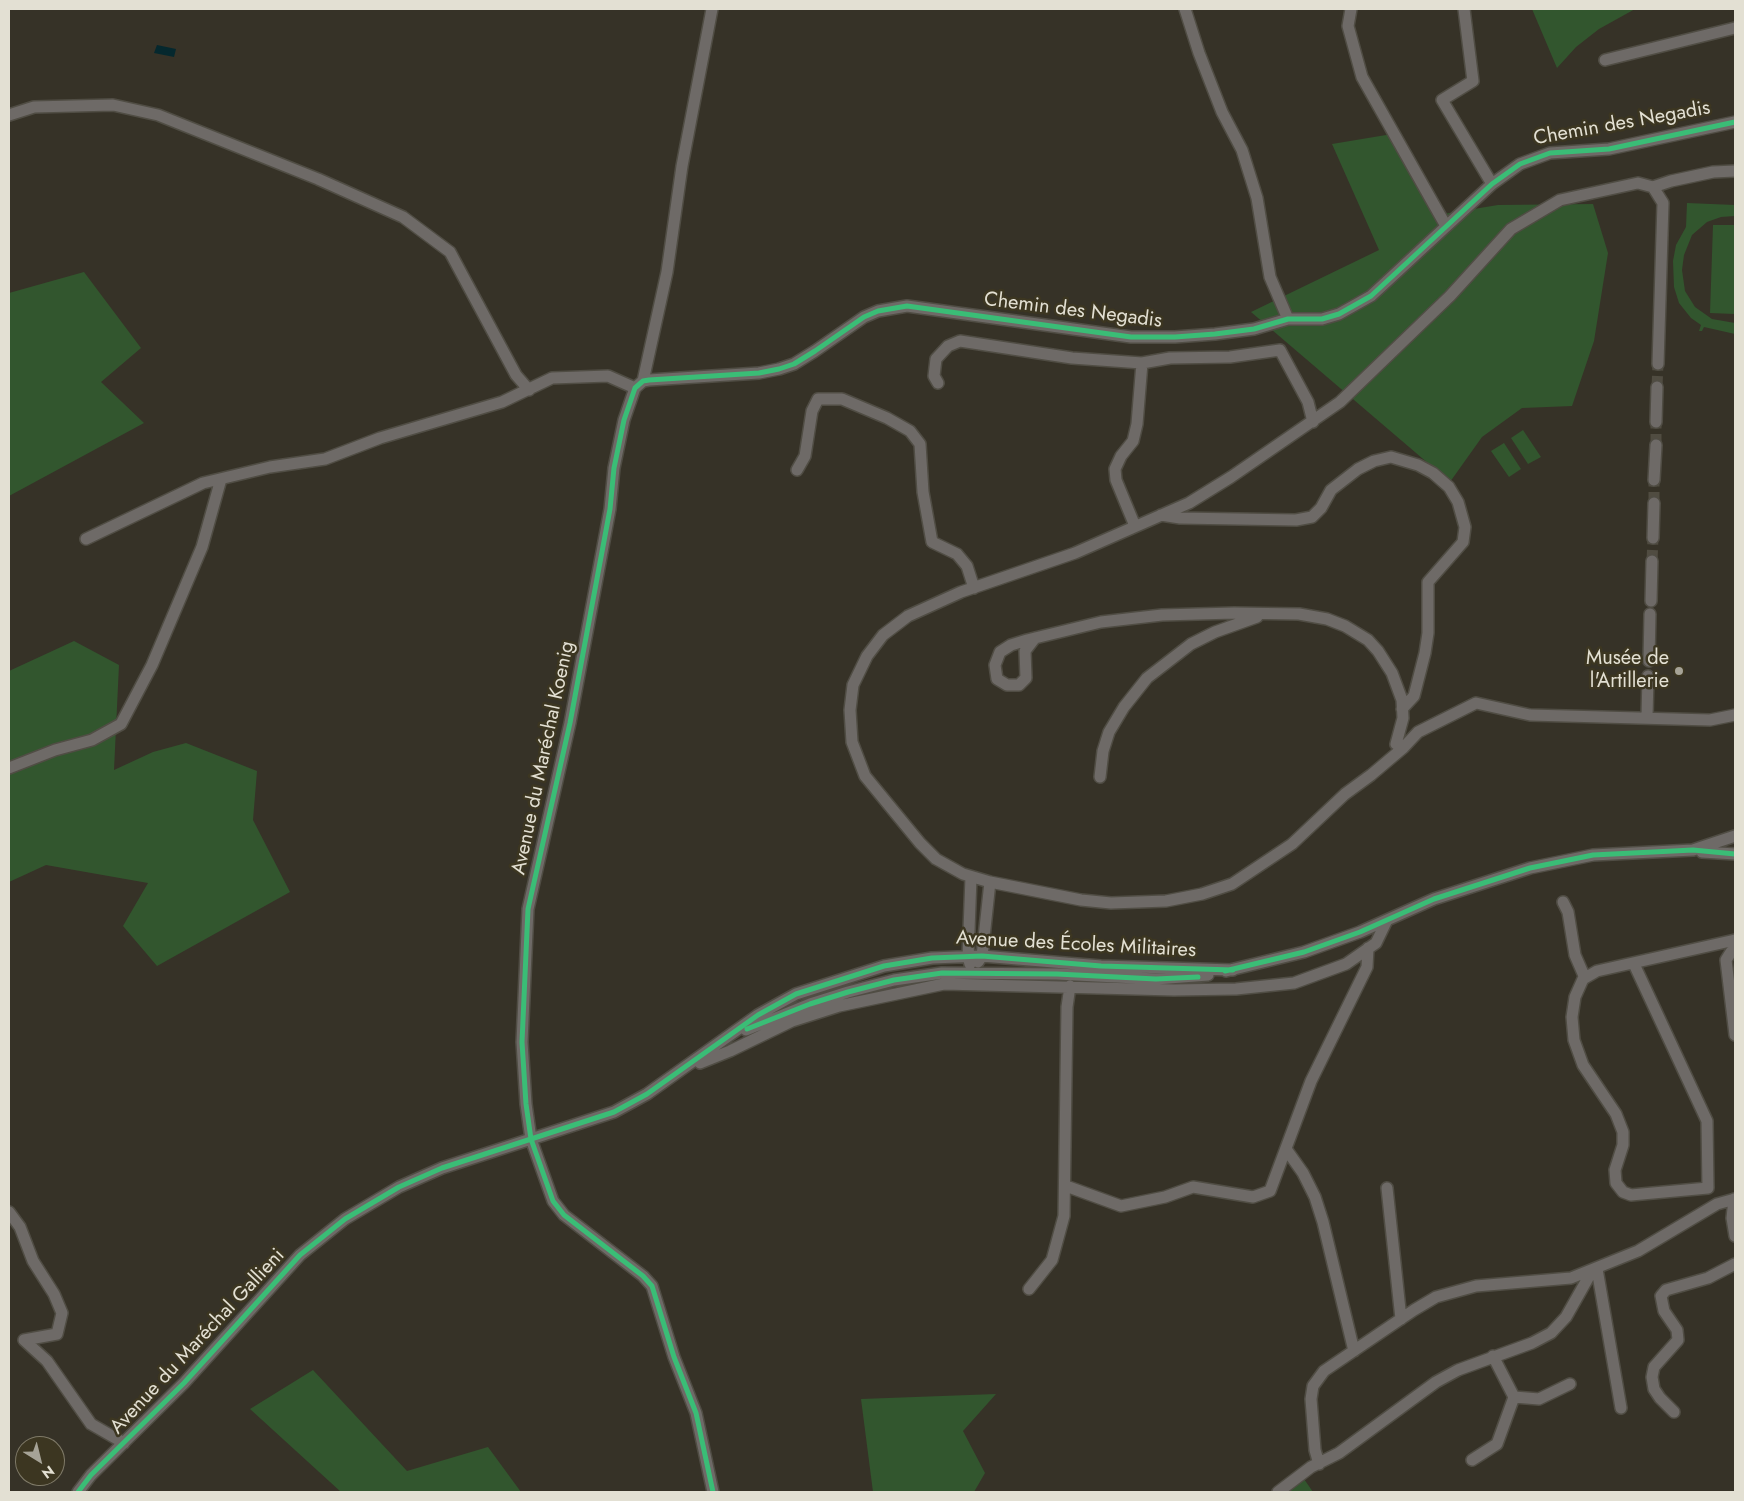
<!DOCTYPE html>
<meta charset="utf-8">
<style>
body{margin:0}
#map{position:relative;width:1744px;height:1501px;overflow:hidden;background:#363227;font-family:Jost,sans-serif}
canvas{display:block}
.frame{position:absolute;inset:0;border:10px solid #e3e0d3;pointer-events:none}
.north{position:absolute;left:15px;top:1436px;width:50px;height:50px;box-sizing:border-box;background:#3c3621;border:1px solid #7f7a68;border-radius:50%;rotate:144deg;font-size:14px;font-weight:700;line-height:20px;text-align:center;color:#e3e0d3}
.north::after{content:'';display:block;margin:auto;width:18px;height:22px;background:#a6a397;clip-path:polygon(50% 0,100% 100%,50% 72%,0 100%)}
</style>
<div id="map">
<canvas width="1744" height="1501"></canvas>
<div class="frame"></div>
<div class="north">N</div>
</div>
<script>
const c = document.querySelector('canvas').getContext('2d');
c.lineJoin = 'round';
function paint(path, color) { c.fillStyle = color; c.fill(path, 'evenodd'); }
const toPath = rows => new Path2D(rows.map(r => 'M' + r).join(''));
function strokePath(path, color, width, dash) { c.strokeStyle = color; c.lineWidth = width; c.lineCap = dash ? 'butt' : 'round'; c.setLineDash(dash || []); c.stroke(path); }
function label(font, color, halo, rows, align = 'center') {
  c.font = font + ' Jost,sans-serif'; c.lineWidth = 5; c.setLineDash([]); c.textBaseline = 'middle'; c.strokeStyle = halo; c.fillStyle = color; for (const [text, x, y, turn = 0] of rows) {
    c.save(); c.translate(x, y); c.rotate((+turn || 0) * Math.PI / 180); c.textAlign = isNaN(turn) ? turn : align; if (halo) c.strokeText(text, 0, 0); c.fillText(text, 0, 0); c.restore();
  }
}
paint(toPath([
 [1532,9,1635,9,1599,29,1576,47,1557,68],
 [1398,133,1443,214,1498,205,1593,204,1608,253,1594,341,1572,406,1522,408,1482,437,1450,482,1251,312,1379,250,1332,144],
 [1687,203,1735,205,1735,216,1721,217,1707,222,1692,235,1684,255,1682,270,1685,291,1695,307,1712,319,1735,323,1735,334,1704,327,1702,331,1699,331,1701,325,1691,318,1679,303,1674,287,1673,261,1676,245,1686,227],
 [1713,225,1735,225,1735,314,1710,313],
 [84,272,141,348,101,382,144,423,9,496,9,293],
 [1523,430,1541,457,1528,464,1511,438],
 [1504,443,1521,469,1509,477,1491,451],
 [74,641,119,665,114,770,153,752,186,743,257,771,253,820,290,892,157,966,123,926,148,883,46,865,9,882,9,671],
 [313,1370,407,1471,488,1447,521,1492,341,1492,250,1409],
 [996,1394,963,1431,985,1473,974,1492,873,1492,861,1399],
 [1304,1479,1313,1492,1288,1492]
]), '#32562e');
paint(toPath([
 [157,45,176,49,174,57,154,53]
]), '#05282e');
strokePath(toPath([
 [1657,387,1658,364],
 [1656,445,1656,422],
 [1654,503,1654,480],
 [1652,561,1653,538]
]), '#504c41', 11, [11, 5.5]);
const minor = toPath([
 [1185,9,1199,53,1222,112,1242,150,1257,198,1270,277,1288,319],
 [1351,9,1348,26,1362,77,1446,226],
 [1464,9,1473,81,1442,100,1492,184],
 [1605,60,1735,28],
 [9,115,34,107,113,105,158,115,318,179,403,217,450,252,516,375,529,390],
 [1653,187,1671,181,1713,172,1735,171],
 [1142,363,1170,358,1230,357,1280,350,1308,402,1313,422],
 [643,381,667,272,682,166,712,9],
 [938,383,934,376,936,359,948,346,960,341,1072,358,1142,363,1137,424,1133,441,1121,456,1115,469,1116,480,1135,526],
 [1656,422,1657,387],
 [797,470,805,456,812,411,818,399,842,399,887,418,910,431,920,444,923,492,932,542,957,554,967,566,974,588],
 [1654,480,1656,445],
 [1161,515,1180,518,1296,520,1312,517,1321,508,1331,490,1358,469,1374,461,1391,457,1418,465,1433,473,1449,487,1458,502,1465,527,1463,542,1428,582,1428,633,1425,653,1414,696,1402,709],
 [1653,538,1654,503],
 [86,539,203,483,270,467,325,459,380,438,502,402,552,378,608,376,635,388],
 [1651,601,1652,561],
 [1035,638,1025,651,1026,678,1019,685,1007,685,997,679,995,665,1000,652,1011,645,1027,640,1035,638,1101,622,1162,615,1234,613,1299,614,1327,619,1345,626,1368,640,1378,651,1392,673,1402,700,1403,718,1396,744,1403,748,1418,732,1476,703,1530,715,1710,720,1735,715],
 [1649,661,1650,614],
 [1647,717,1648,676],
 [1403,748,1371,775,1345,794,1292,844,1232,884,1202,894,1166,901,1111,903,1081,900,990,882,963,874,936,859,920,843,865,776,852,742,850,710,853,685,867,656,883,635,908,616,961,592,1075,553,1189,503,1231,477,1340,402,1450,296,1511,229,1560,200,1638,183,1653,187,1663,203,1658,364],
 [9,768,55,750,92,740,121,724,152,665,202,547,221,479],
 [1100,777,1103,751,1109,732,1124,707,1147,678,1191,644,1215,632,1257,617],
 [1702,852,1735,854],
 [1563,902,1568,912,1575,955,1585,978],
 [1735,950,1731,952,1726,960,1735,1035],
 [978,962,982,956,990,882],
 [970,964,968,957,971,877],
 [1634,964,1707,1121,1708,1188,1631,1195,1623,1192,1616,1183,1615,1170,1623,1145,1623,1132,1616,1114,1583,1065,1574,1040,1572,1017,1575,997,1583,979,1597,971,1735,940],
 [1226,971,1304,952,1360,932,1434,899,1530,868,1593,855,1693,850,1735,836],
 [746,1030,810,1004,848,992,894,980,942,973,1057,974,1156,979,1208,975],
 [700,1063,730,1051,792,1021,839,1006,944,984,1174,990,1236,989,1294,983,1346,964,1376,943,1387,920],
 [1286,1149,1303,1173,1315,1197,1323,1222,1354,1351],
 [1066,1186,1121,1206,1165,1197,1193,1187,1253,1197,1270,1191,1311,1081,1367,967,1368,948],
 [1387,1188,1401,1319],
 [1734,1199,1732,1218,1735,1236],
 [9,1212,20,1227,33,1261,54,1294,62,1313,57,1334,24,1340,47,1361,91,1424,124,1443],
 [1597,1269,1621,1408],
 [1029,1289,1052,1260,1064,1216,1067,1007,1070,986],
 [1493,1356,1514,1397,1539,1399,1570,1384],
 [1674,1412,1660,1398,1654,1389,1652,1377,1654,1367,1678,1340,1677,1330,1664,1311,1661,1296,1666,1290,1708,1278,1735,1264],
 [1472,1460,1497,1444,1514,1397],
 [1319,1464,1315,1450,1311,1399,1313,1386,1324,1371,1414,1310,1436,1297,1476,1286,1571,1278,1638,1251,1717,1204,1735,1199],
 [78,1492,91,1475,184,1383,300,1255,345,1219,399,1187,442,1168,614,1112,647,1094,758,1015,796,994,884,966,932,958,982,956,1101,966,1233,970],
 [713,1492,696,1413,674,1357,652,1286,643,1276,564,1215,553,1201,531,1139,526,1104,522,1042,528,909,570,723,610,509,614,468,624,420,635,388,643,381,649,380,759,373,779,369,794,364,815,351,864,317,878,311,907,306,1131,337,1175,337,1215,334,1254,329,1288,319,1322,319,1339,314,1371,296,1492,184,1520,164,1550,153,1609,149,1735,122],
 [1278,1492,1311,1467,1339,1453,1436,1382,1458,1370,1532,1343,1551,1333,1566,1317,1592,1271]
]);
strokePath(minor, '#504d44', 14);
strokePath(minor, '#6e6a67', 11);
strokePath(toPath([
 [1225,971,1304,952,1360,932,1434,899,1530,868,1593,855,1693,850,1735,854],
 [747,1029,810,1004,848,992,894,980,942,973,1057,974,1156,979,1198,977],
 [78,1492,91,1475,184,1383,300,1255,345,1219,399,1187,442,1168,614,1112,647,1094,758,1015,796,994,884,966,932,958,982,956,1101,966,1233,970],
 [713,1492,696,1413,674,1357,652,1286,643,1276,564,1215,553,1201,531,1139,526,1104,522,1042,528,909,570,723,610,509,614,468,624,420,635,388,643,381,649,380,759,373,779,369,794,364,815,351,864,317,878,311,907,306,1131,337,1175,337,1215,334,1254,329,1288,319,1322,319,1339,314,1371,296,1492,184,1520,164,1550,153,1609,149,1735,122]
]), '#3abd76', 5);
for (const [x, y, r, color] of [
 [1679,671,5,"#a6a397"]
]) { const dot = new Path2D(); dot.arc(x, y, r, 0, 2 * Math.PI); c.fillStyle = color; c.fill(dot); strokePath(dot, '#3c3621', 2); }
label('20px', '#e3e0d3', '#3c3621', [
 ["Chemin des Negadis",1622,124,-10],
 ["Chemin des Negadis",1073,311,7],
 ["Avenue du Maréchal Koenig",544,758,-78],
 ["Avenue des Écoles Militaires",1076,945,3],
 ["Avenue du Maréchal Gallieni",198,1342,-47]
]);
label('20px', '#e3e0d3', '#3c3621', [
 ["Musée de",1669,659],
 ["l'Artillerie",1669,682]
], 'right');
</script>
